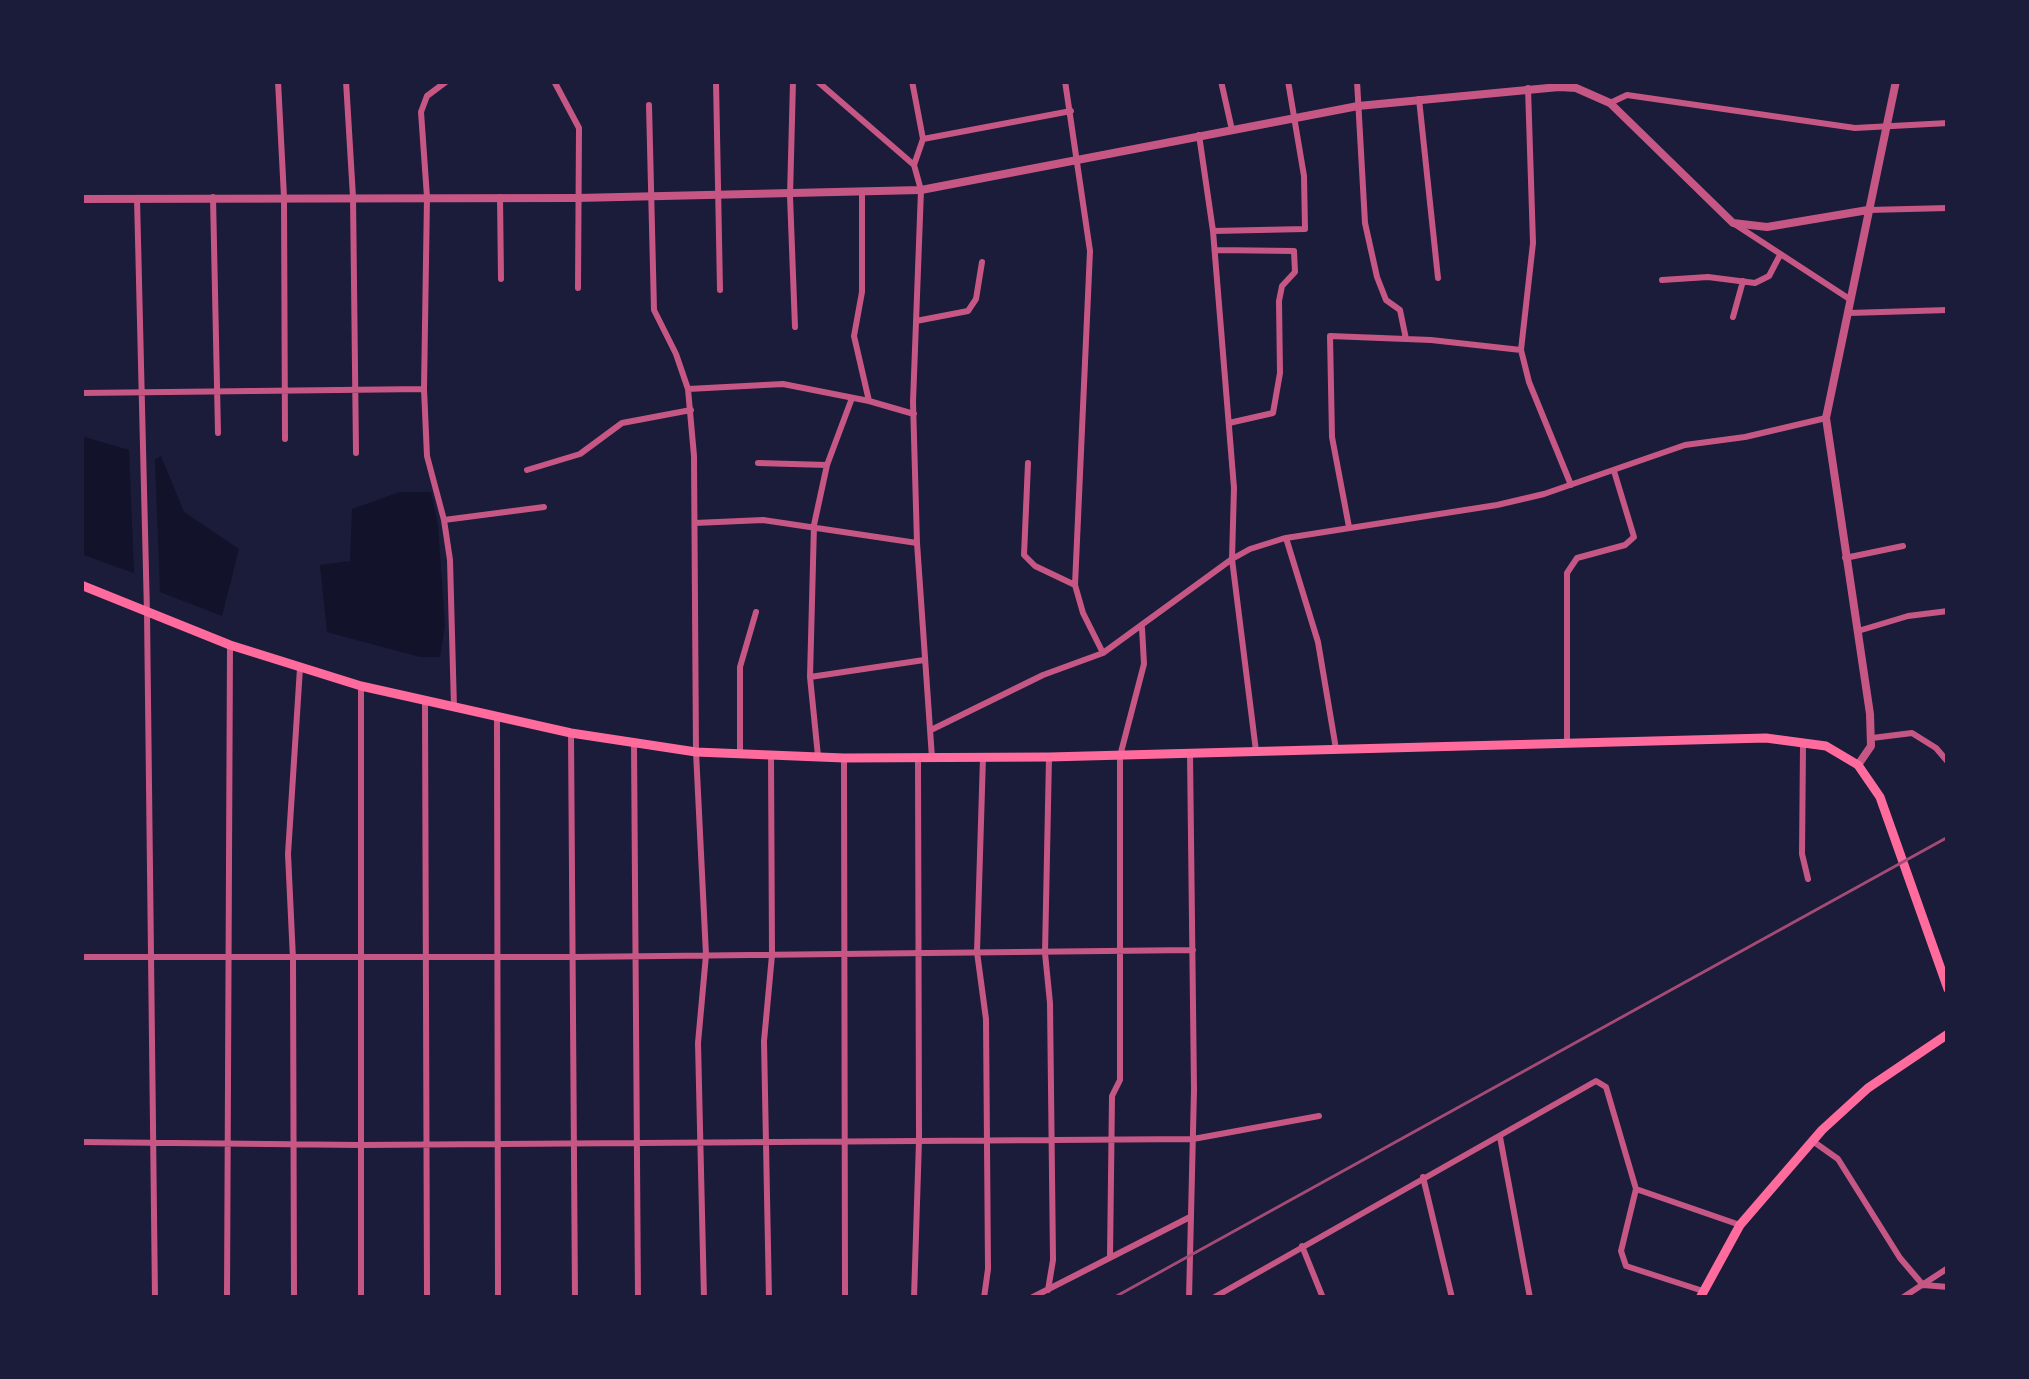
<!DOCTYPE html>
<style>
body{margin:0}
#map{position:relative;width:2029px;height:1379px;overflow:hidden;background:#1b1b3a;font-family:"Varela Round",sans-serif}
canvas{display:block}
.frame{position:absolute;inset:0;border:84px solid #1b1b3a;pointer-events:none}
</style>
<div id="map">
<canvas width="2029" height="1379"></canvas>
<div class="frame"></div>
</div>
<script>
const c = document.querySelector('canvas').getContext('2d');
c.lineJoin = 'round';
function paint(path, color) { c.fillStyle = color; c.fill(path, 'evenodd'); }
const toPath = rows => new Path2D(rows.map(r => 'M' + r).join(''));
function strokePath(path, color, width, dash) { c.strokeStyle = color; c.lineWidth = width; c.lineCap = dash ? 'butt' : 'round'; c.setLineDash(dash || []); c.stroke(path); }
paint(toPath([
 [81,436,129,450,134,573,81,554],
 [161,456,184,512,239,549,222,616,160,592,155,459],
 [400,492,431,492,438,525,445,626,440,657,420,657,327,632,320,565,350,561,352,509]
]), '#12122b');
strokePath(toPath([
 [278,81,284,197,285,439],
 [346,81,353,197,356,453],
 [447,81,427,96,421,112,427,197,424,389,427,456,444,520,450,560,454,708],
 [554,81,579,128,578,288],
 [716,81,720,290],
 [793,81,790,196,795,327],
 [817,81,914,165],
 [912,81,923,139,914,165,921,190,913,402,917,543,932,758],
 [1065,81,1090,251,1075,585,1083,613,1103,653],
 [1221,81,1232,130],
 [1357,81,1365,223,1377,277,1386,300,1400,310,1406,339],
 [1528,88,1533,243,1521,350,1529,382,1571,485],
 [1419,99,1438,278],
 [1610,103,1627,95,1855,128,1948,123],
 [649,105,654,310,676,354,688,389,694,456,696,752,706,955,698,1043,704,1298],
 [1199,135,1213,231,1234,488,1232,559,1256,751],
 [923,139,1071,111],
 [862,194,862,292,854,336,869,401],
 [213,197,218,433],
 [500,197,501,279],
 [137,198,147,613,155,1298],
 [1868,210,1948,208],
 [1736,225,1851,300],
 [1213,231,1305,229,1304,176,1288,81],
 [1215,250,1294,251,1295,272,1282,286,1279,301,1280,373,1273,413,1229,423],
 [1662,280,1708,277,1755,283,1769,276,1780,255],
 [1849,313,1948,310],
 [1733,317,1743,281],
 [916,321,968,311,976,299,982,262],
 [688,389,783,384,869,401,914,414],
 [81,393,424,389],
 [758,463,827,465],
 [1028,463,1024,555,1035,566,1075,585],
 [527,470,580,454,622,423,691,410],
 [444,520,544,507],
 [695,523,763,520,917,543],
 [1349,527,1332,437,1330,336,1431,340,1521,350],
 [1845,558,1903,546],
 [1858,631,1908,616,1948,611],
 [810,677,924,660],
 [425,703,427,1298],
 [497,716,498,1298],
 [933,729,1043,675,1103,653,1232,559,1250,549,1285,538],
 [571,733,575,1298],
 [1872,738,1912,733,1936,748,1948,762],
 [1567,741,1567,573,1577,558,1625,545,1634,537,1614,471],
 [634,744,638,1298],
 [1803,745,1802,854,1808,879],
 [1336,749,1318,642,1286,538,1497,505,1544,494,1685,445,1745,437,1826,418],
 [740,753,740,667,756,612],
 [818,756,810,677,814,525,827,465,852,398],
 [983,757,977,952,986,1019,988,1269,984,1298],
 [844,758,845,1298],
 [81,957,575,957,1193,950],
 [1500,1137,1530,1298],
 [81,1142,361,1145,1193,1139,1319,1116],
 [1814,1142,1838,1159,1900,1258,1923,1285,1948,1287],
 [1423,1177,1452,1298],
 [1636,1189,1621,1251,1626,1266,1703,1291],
 [1302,1246,1323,1298],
 [1110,1257,1112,1096,1120,1080,1120,756,1144,664,1142,628],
 [1048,1290,1053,1260,1050,1003,1045,953,1049,757],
 [227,1298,230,645],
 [294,1298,293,959,288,854,300,668],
 [361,1298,361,686],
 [769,1298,764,1041,772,955,771,756],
 [914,1298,919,1140,918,758],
 [1031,1298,1190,1217],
 [1189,1298,1194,1090,1190,754],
 [1213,1298,1596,1081,1606,1087,1636,1189,1740,1225],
 [1902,1298,1948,1268]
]), '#c65784', 6);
strokePath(toPath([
 [81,199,577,198,921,190,1358,106,1559,87,1576,88,1610,103,1733,223,1767,227,1868,210],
 [1858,765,1871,746,1870,714,1826,418,1896,81]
]), '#c65784', 8);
strokePath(toPath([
 [81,585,230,645,361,686,571,733,696,752,844,758,1049,757,1766,738,1826,746,1858,765,1880,797,1948,989],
 [1700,1298,1740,1225,1822,1130,1868,1088,1948,1034]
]), '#ff6b9d', 9);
strokePath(toPath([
 [1113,1298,1948,837]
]), '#a44b75', 3);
</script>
